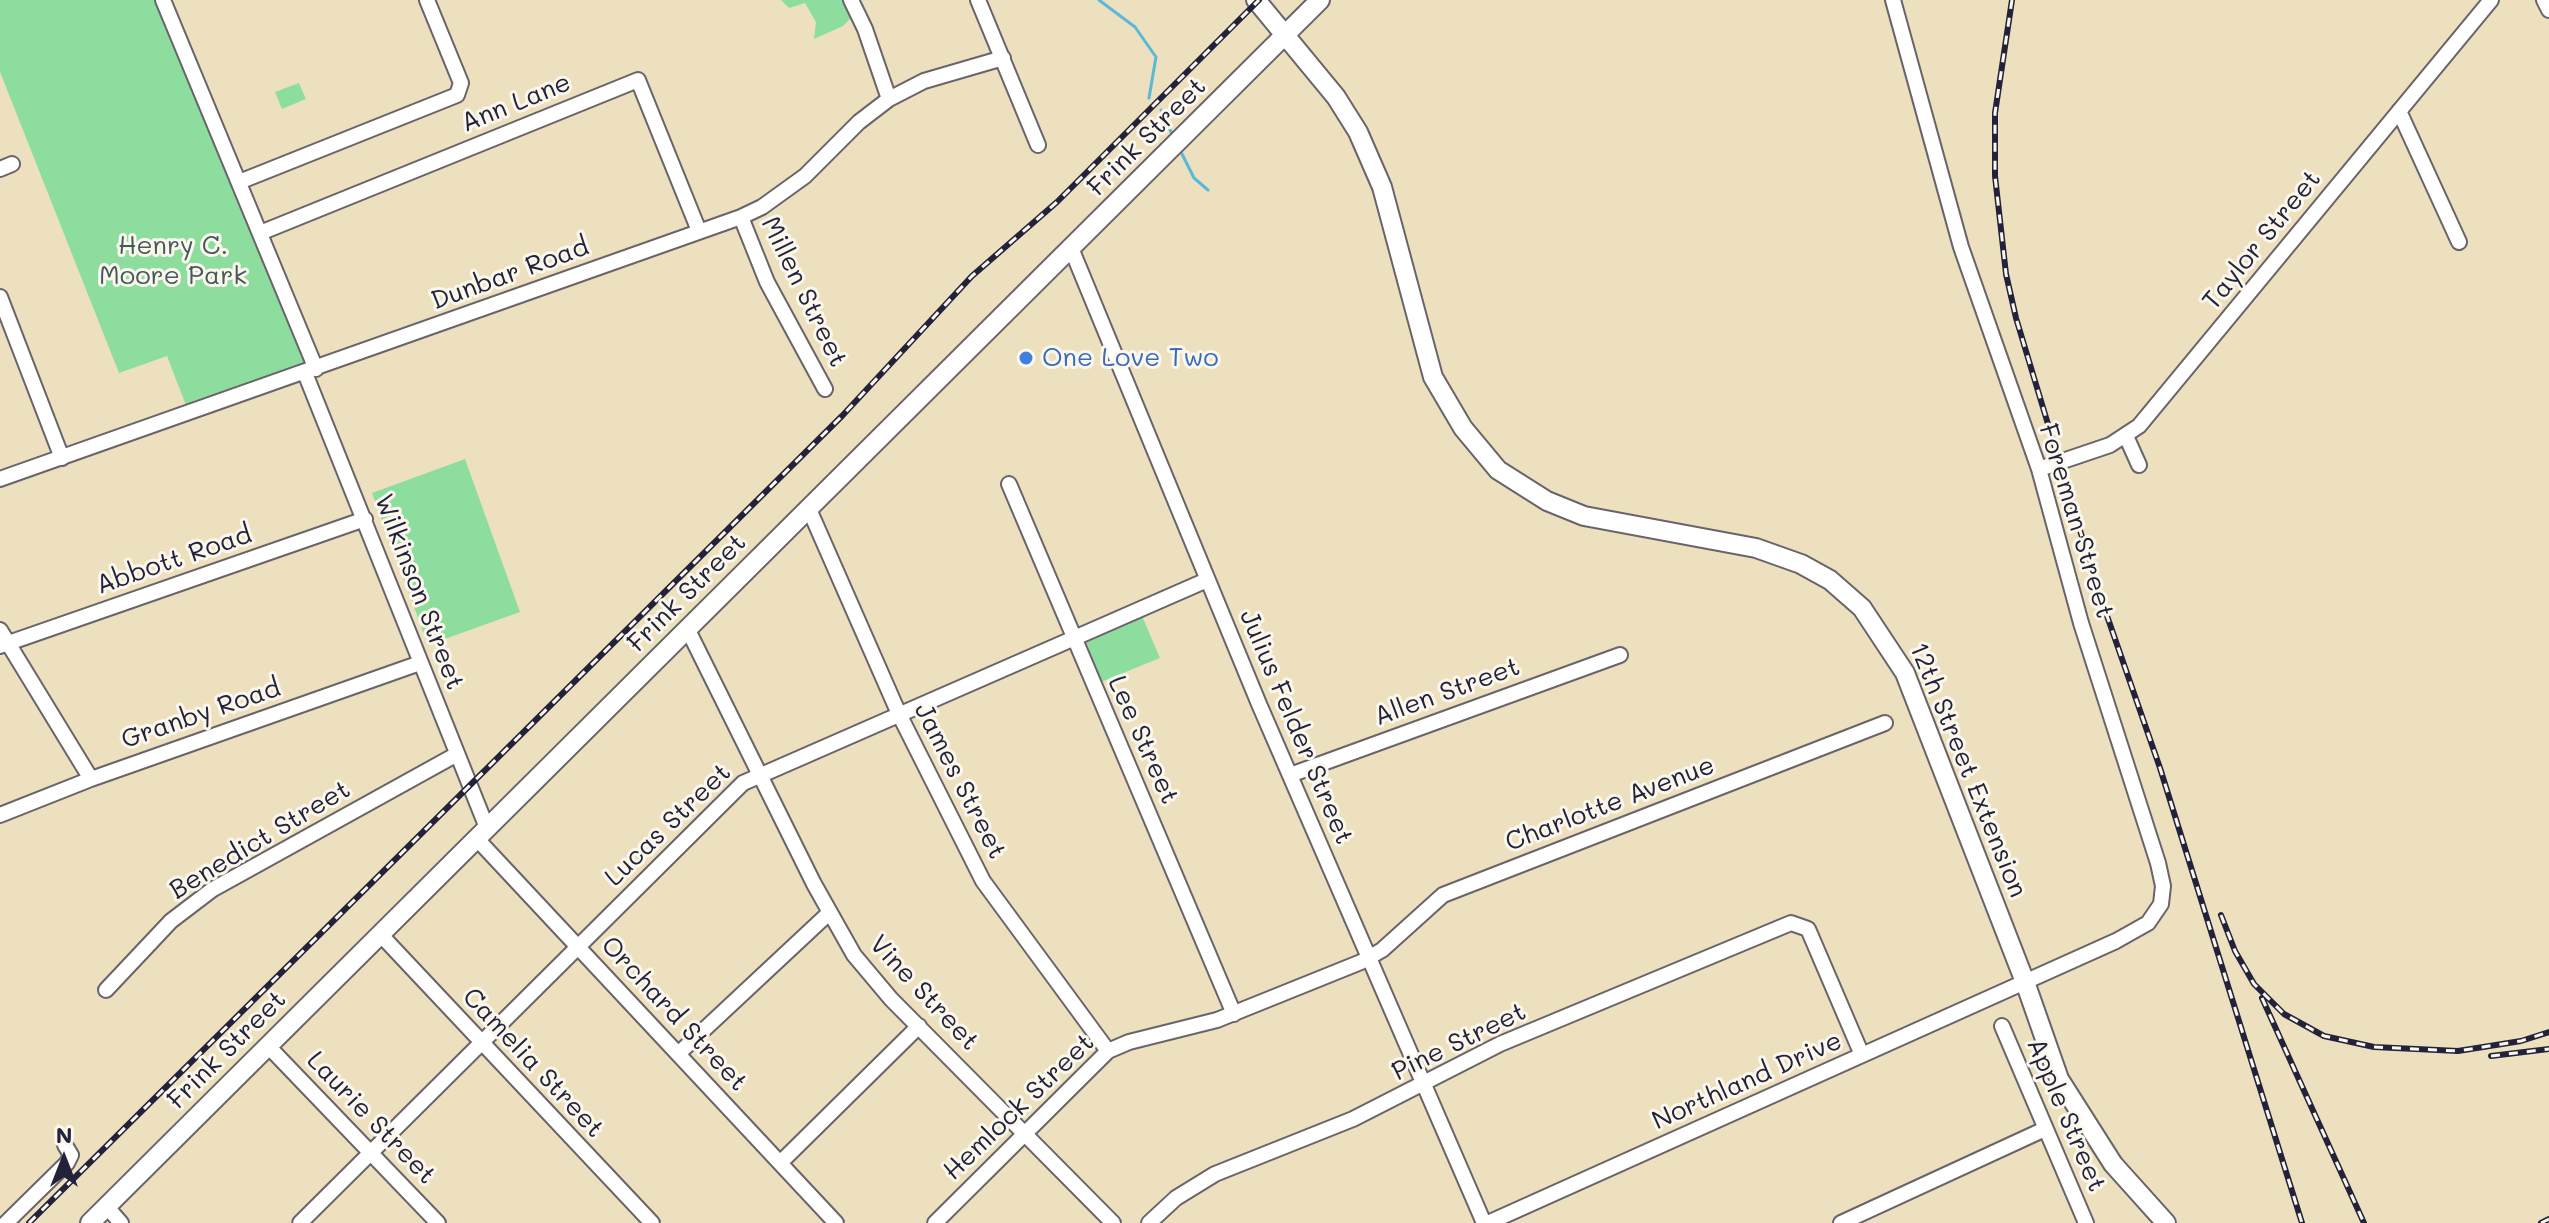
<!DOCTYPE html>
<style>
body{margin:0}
#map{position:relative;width:2549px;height:1223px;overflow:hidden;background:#ede0bf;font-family:Mali,sans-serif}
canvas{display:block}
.north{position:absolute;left:24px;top:1119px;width:80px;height:80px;-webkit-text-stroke:6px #fbf7ec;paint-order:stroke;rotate:0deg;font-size:22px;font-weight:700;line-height:32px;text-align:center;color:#22223b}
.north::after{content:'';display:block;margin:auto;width:28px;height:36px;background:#22223b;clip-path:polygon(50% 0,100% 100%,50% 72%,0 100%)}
</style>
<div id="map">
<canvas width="2549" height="1223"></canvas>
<div class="north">N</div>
</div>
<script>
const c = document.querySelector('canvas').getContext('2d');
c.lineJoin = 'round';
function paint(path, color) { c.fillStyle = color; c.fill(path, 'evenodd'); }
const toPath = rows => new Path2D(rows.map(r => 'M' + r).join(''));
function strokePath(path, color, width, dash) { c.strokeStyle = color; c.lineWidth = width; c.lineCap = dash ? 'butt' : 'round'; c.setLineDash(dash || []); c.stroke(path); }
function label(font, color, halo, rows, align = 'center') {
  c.font = font + ' Mali,sans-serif'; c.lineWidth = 6; c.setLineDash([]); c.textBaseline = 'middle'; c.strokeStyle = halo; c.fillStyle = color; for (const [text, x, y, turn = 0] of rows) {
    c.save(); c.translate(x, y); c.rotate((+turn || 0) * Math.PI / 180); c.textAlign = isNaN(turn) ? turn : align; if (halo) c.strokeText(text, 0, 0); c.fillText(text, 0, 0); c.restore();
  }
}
paint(toPath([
 [0,0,163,0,316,369,189,413,167,356,119,373,0,72],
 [781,0,843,0,851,18,843,26,814,39,816,22,805,3,789,8],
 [299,83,306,99,282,109,275,92],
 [465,459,520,612,428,645,372,493],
 [1142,616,1160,658,1096,684,1079,643]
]), '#8dde9e');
strokePath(toPath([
 [1099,0,1135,27,1156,57,1149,98],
 [1161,110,1173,136],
 [1180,150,1194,178,1208,190]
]), '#5ab9d9', 3);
const minor = toPath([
 [163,0,316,369],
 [851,0,865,29,889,99],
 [978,0,1038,145],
 [2544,0,2549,10],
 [2399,111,2459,242],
 [0,169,12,164],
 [239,182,457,95,461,83,427,0],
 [741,217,767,282,825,389],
 [260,233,638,80,699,231],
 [1071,248,1259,704,1484,1223],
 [0,297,62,458],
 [305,373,487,828],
 [2126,436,2139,465],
 [2039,469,2110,445,2139,426,2491,0],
 [0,479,741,217,762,207,805,176,859,122,889,99,924,81,1003,58],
 [1009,484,1234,1014],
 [809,509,899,714,983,881,1108,1051],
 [0,630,91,779],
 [688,630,814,884,854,955,891,999,1113,1223],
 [0,646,365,519],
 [1290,775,1620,655],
 [0,815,91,779,420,663],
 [477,839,836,1223],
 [380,934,652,1223],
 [106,990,171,921,213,889,457,754],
 [2002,1026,2086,1223],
 [268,1046,438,1223],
 [678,1054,829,913],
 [780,1163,919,1026],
 [107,1207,121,1223],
 [6,1223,67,1163,71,1155,65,1145],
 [300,1223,743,783,1207,580],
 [935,1223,1108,1051,1129,1042,1217,1020,1361,962,1382,950,1443,895,1885,723],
 [1149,1223,1176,1198,1215,1174,1353,1119,1500,1044,1791,923,1808,929,1862,1055],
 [1488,1223,2116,941,2148,923,2161,904,2163,886,2158,863,2081,623,2039,469,1961,247,1893,0],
 [1841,1223,2045,1129]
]);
const major = toPath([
 [1256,0,1336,97,1358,132,1382,187,1433,377,1463,428,1498,470,1547,501,1584,516,1756,548,1801,564,1830,580,1862,608,1905,673,2025,982,2059,1079,2113,1164,2166,1223],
 [90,1223,1320,0]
]);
strokePath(minor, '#696469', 18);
strokePath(major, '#696469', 22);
strokePath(minor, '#fff', 14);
strokePath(major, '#fff', 18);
const rail = toPath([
 [2012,0,1995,113,1995,176,2006,274,2016,318,2098,590,2160,768,2302,1223],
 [2221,915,2235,951,2254,984,2284,1014,2324,1036,2374,1047,2458,1051,2521,1041,2549,1032],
 [2262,998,2364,1223],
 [2491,1056,2549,1049],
 [29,1223,842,416,972,276,1057,202,1259,0],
 [2541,1223,2549,1219]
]);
strokePath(rail, '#22223b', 6);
strokePath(rail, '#fbf7ec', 3, [9]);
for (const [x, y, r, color] of [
 [1026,358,8,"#3f7fe0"]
]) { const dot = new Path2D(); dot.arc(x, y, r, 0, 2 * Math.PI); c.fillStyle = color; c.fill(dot); strokePath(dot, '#fbf7ec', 3); }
label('26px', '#22223b', '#fbf7ec', [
 ["Ann Lane",516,103,-22],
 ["Frink Street",1147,137,-45],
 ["Taylor Street",2262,240,-51],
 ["Dunbar Road",510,274,-20],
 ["Millen Street",804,292,64],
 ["Foreman Street",2076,521,73],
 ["Abbott Road",174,560,-19],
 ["Wilkinson Street",419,592,69],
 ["Frink Street",687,593,-45],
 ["Allen Street",1447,692,-20],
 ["Granby Road",201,714,-19],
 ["Julius Felder Street",1296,727,67],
 ["Lee Street",1143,740,66],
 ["12th Street Extension",1968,770,68],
 ["James Street",960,781,63],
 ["Charlotte Avenue",1610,804,-21],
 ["Lucas Street",668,825,-44],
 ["Benedict Street",260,840,-31],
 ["Vine Street",924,993,47],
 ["Orchard Street",674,1014,47],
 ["Pine Street",1459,1042,-26],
 ["Frink Street",227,1050,-45],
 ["Camelia Street",533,1063,47],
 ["Northland Drive",1747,1081,-24],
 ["Hemlock Street",1019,1107,-44],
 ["Apple Street",2066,1115,67],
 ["Laurie Street",371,1118,46]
]);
label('26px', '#425a59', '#fbf7ec', [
 ["Henry C.",173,246],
 ["Moore Park",173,276]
]);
label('26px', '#366cbe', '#fbf7ec', [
 ["One Love Two",1042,358]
], 'left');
</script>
